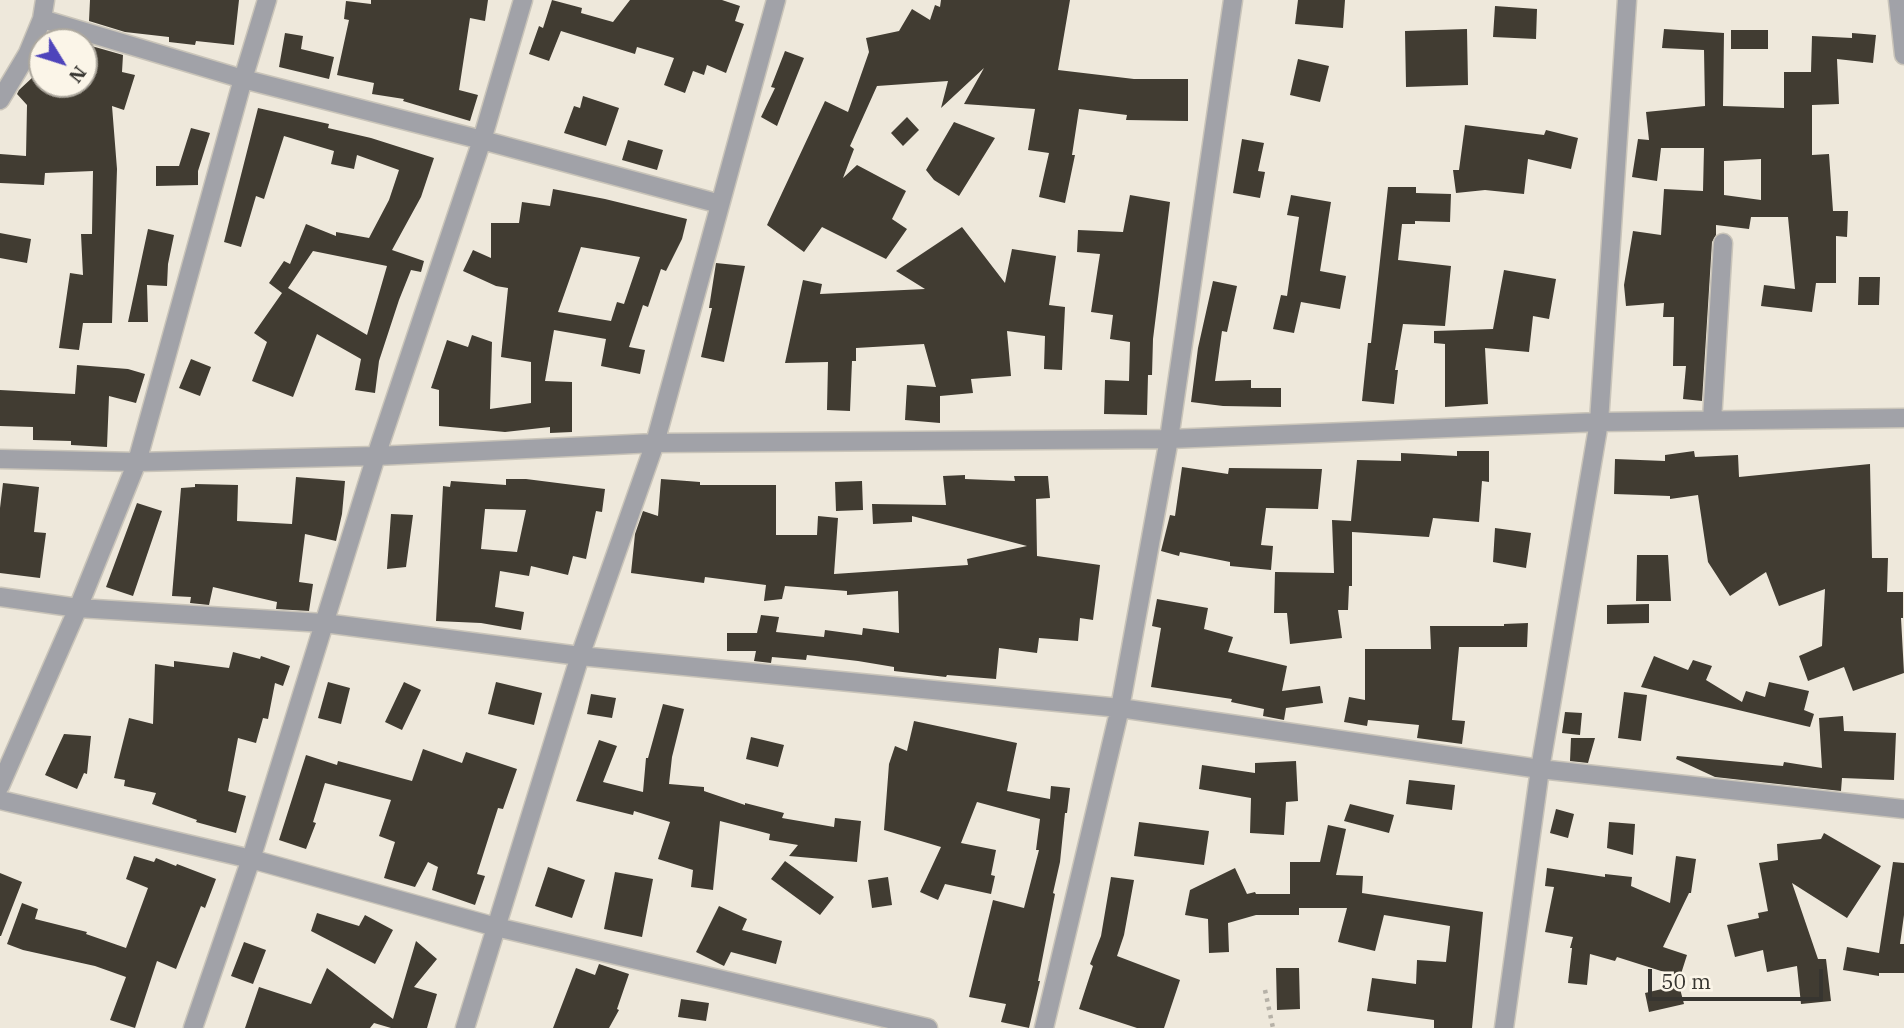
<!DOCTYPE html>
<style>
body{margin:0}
#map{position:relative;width:1904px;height:1028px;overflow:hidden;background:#eee8db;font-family:"IBM Plex Serif",serif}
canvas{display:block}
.north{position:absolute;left:28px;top:28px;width:70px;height:70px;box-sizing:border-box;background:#fbf5e8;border:2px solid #ada89e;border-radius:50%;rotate:128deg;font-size:19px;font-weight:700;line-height:28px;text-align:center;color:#373530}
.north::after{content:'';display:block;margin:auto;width:24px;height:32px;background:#4e44bb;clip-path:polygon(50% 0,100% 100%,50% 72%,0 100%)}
.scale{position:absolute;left:1648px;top:969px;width:175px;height:32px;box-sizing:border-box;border:4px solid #373530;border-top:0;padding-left:9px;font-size:21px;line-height:24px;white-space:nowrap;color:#373530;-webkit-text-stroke:5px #fbf5e8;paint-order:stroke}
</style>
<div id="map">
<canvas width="1904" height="1028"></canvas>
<div class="north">N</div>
<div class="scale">50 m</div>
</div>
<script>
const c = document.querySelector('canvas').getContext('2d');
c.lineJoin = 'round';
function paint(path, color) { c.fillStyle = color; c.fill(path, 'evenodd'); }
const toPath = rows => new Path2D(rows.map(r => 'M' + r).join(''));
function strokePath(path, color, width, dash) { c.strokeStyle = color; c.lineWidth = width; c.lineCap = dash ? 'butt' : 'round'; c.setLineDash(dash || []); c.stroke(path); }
paint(toPath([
 [90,0,239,0,234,45,196,41,195,45,169,42,169,37,125,32,89,21],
 [371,0,488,0,485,21,470,18,459,90,478,95,470,121,403,101,404,99,372,94,374,83,337,75,349,20,344,19,346,1,371,4],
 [552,0,582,8,581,13,613,22,630,0,722,0,740,6,735,21,744,24,726,73,707,65,704,75,693,71,685,93,664,85,674,58,637,47,635,54,561,31,549,61,529,54,539,26,543,28],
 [941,0,1070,0,1058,70,1134,79,1188,79,1188,121,1126,120,1127,115,1079,109,1072,155,1075,155,1065,203,1039,197,1049,153,1028,150,1035,109,964,104,984,68,941,108,948,81,877,86,850,146,854,149,843,178,857,165,906,191,892,219,907,229,886,259,822,227,804,252,767,225,825,101,848,112,869,52,866,38,899,31,912,9,930,20,935,5,940,7],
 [1298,0,1345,0,1343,28,1295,24],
 [1495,6,1537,9,1536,39,1493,37],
 [1467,29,1468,85,1406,87,1405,31],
 [1664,29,1724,33,1723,106,1784,108,1784,72,1811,72,1812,36,1852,38,1852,33,1876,35,1873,63,1837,59,1839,104,1812,105,1812,155,1829,154,1833,211,1848,211,1847,237,1836,236,1836,283,1816,283,1812,312,1761,306,1764,285,1795,289,1788,217,1751,217,1749,229,1716,225,1716,235,1712,242,1702,401,1683,399,1686,366,1673,366,1674,317,1663,317,1664,303,1626,306,1624,285,1633,231,1661,235,1664,189,1703,191,1704,148,1661,148,1657,181,1632,177,1638,139,1649,140,1646,112,1705,106,1704,50,1662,48],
 [1761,159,1761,200,1724,195,1724,161],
 [1731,30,1768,30,1768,49,1731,49],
 [285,33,303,36,301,49,334,57,329,79,279,67],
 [88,45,123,55,122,72,135,75,124,110,112,106,117,169,112,323,83,323,79,350,59,348,70,273,83,275,81,234,92,234,93,171,45,173,44,185,0,183,0,154,26,156,27,105,17,94,19,90,33,77,43,89,84,84,84,57,87,57],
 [785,51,804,58,777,126,761,117,775,88,771,87],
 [1298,59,1329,66,1320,102,1290,95],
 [583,96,619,108,606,146,564,133,574,106,580,108],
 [258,108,329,124,328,128,371,138,434,158,421,197,392,250,424,261,421,272,411,270,399,300,379,361,375,393,355,390,361,359,317,334,293,397,252,381,267,342,254,333,282,293,269,283,284,261,290,264,306,224,336,236,336,232,369,238,389,200,399,170,357,155,354,169,331,164,334,151,284,136,264,199,256,196,241,247,224,242],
 [313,251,387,266,367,335,288,288],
 [907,117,919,130,903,146,891,133],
 [954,122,995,138,959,196,934,180,926,170],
 [1465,125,1544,135,1546,130,1578,138,1571,169,1528,159,1524,194,1485,190,1456,193,1453,170,1459,170],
 [191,128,210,133,198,171,198,185,156,186,156,166,179,166],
 [1242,139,1264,143,1258,171,1265,172,1260,198,1233,193],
 [628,140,663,150,657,170,622,160],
 [1388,187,1416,187,1416,193,1451,194,1450,222,1415,221,1415,224,1402,224,1398,260,1451,266,1445,326,1403,324,1395,370,1398,370,1394,404,1362,401,1368,343,1371,343],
 [553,189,605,199,687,219,682,239,666,271,661,269,648,307,643,305,629,347,645,350,640,374,601,366,606,339,554,330,545,381,572,382,572,432,550,433,550,427,505,432,439,426,439,390,431,388,447,340,468,347,472,335,492,342,490,409,531,403,531,362,501,357,508,288,496,286,463,271,473,250,491,258,491,223,519,223,522,202,550,206],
 [581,247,640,257,624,304,617,302,611,321,558,312],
 [1130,195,1170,202,1153,339,1152,375,1148,375,1147,415,1104,414,1105,380,1129,381,1130,342,1110,339,1113,315,1091,312,1100,254,1077,252,1078,230,1123,232],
 [1291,195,1331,202,1320,271,1346,276,1340,309,1301,302,1294,333,1273,329,1281,295,1287,296,1299,217,1287,215],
 [962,227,1005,283,1012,249,1056,256,1049,305,1065,307,1062,370,1044,369,1045,336,1007,331,1011,376,971,379,973,393,940,396,940,423,905,420,907,385,936,387,924,344,856,348,856,361,852,361,850,411,827,410,828,362,785,363,803,280,822,284,820,294,925,289,896,271],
 [148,229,174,235,168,264,167,286,147,285,148,322,128,322],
 [0,233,31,239,27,263,0,258],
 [716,263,745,266,724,362,701,357,712,308,709,308],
 [1504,270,1556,279,1549,319,1533,316,1529,352,1485,348,1488,404,1445,407,1445,344,1434,343,1434,331,1493,329],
 [1859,277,1880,277,1879,305,1858,305],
 [1213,281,1237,286,1227,332,1222,331,1215,381,1251,380,1251,388,1281,388,1281,407,1223,406,1191,402,1198,348],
 [191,359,211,367,200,396,179,388],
 [77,365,128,369,145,374,136,403,109,396,107,447,71,445,71,441,33,440,33,427,0,426,0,390,75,394],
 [1457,451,1489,451,1489,482,1482,481,1479,522,1433,518,1429,537,1352,532,1352,586,1349,586,1348,610,1338,610,1342,638,1290,644,1287,613,1274,613,1275,572,1334,573,1332,520,1351,521,1357,460,1401,461,1401,453,1457,456],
 [1694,451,1695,457,1738,455,1739,477,1870,464,1872,558,1888,558,1887,592,1903,592,1903,618,1901,618,1904,673,1853,691,1844,667,1808,681,1799,656,1822,646,1825,589,1779,606,1766,572,1730,596,1708,562,1698,495,1670,499,1670,496,1614,494,1615,459,1665,461,1665,455],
 [1182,467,1228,474,1229,468,1322,469,1318,509,1266,508,1261,545,1273,546,1271,570,1230,566,1230,562,1180,552,1179,556,1161,551,1170,515,1175,516],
 [965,475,965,479,1015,481,1014,476,1048,476,1050,498,1036,499,1037,556,1100,565,1093,620,1080,618,1078,641,1039,638,1037,653,999,648,996,679,947,675,946,677,894,671,894,667,858,661,807,655,806,660,772,657,771,663,754,661,756,651,727,651,727,633,757,633,761,615,779,617,776,632,824,637,825,630,862,635,863,628,899,633,898,591,847,595,847,591,785,586,782,599,764,601,766,585,705,577,704,583,631,573,635,534,643,511,658,516,661,479,700,482,700,485,776,485,776,535,817,535,818,516,838,518,834,574,968,565,967,559,1027,546,912,516,912,522,873,524,872,504,946,505,943,476],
 [296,477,345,481,342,514,336,541,305,534,299,582,313,584,309,611,276,609,277,602,213,587,209,605,190,603,191,597,172,596,181,488,195,487,195,484,238,485,237,521,292,524],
 [506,479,526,479,605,489,602,512,596,511,586,559,573,556,568,575,531,566,529,576,500,571,495,607,524,612,521,630,481,623,436,621,443,486,450,487,451,481,506,485],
 [485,509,526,510,517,552,481,549],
 [862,481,863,510,836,511,835,482],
 [3,483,39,487,34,532,46,533,40,578,0,573,0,508],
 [137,503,162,511,133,596,106,587],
 [391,514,413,515,406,567,387,569],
 [1495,528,1531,533,1526,568,1493,562],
 [1637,555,1668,555,1671,601,1636,601],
 [1157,599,1208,608,1204,629,1233,637,1228,652,1287,666,1282,691,1320,686,1323,703,1286,708,1284,720,1263,716,1264,709,1231,702,1232,699,1151,687,1161,628,1152,626],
 [1649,604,1649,623,1607,624,1607,605],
 [1528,623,1527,647,1459,647,1452,720,1465,721,1462,744,1417,738,1419,725,1368,720,1367,726,1344,722,1349,697,1365,700,1365,649,1431,649,1430,626,1504,626,1504,624],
 [233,652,260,659,261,656,290,666,283,686,275,683,268,719,263,718,256,743,238,738,228,791,246,796,236,833,196,822,197,820,152,804,156,793,124,786,125,780,114,778,129,718,153,724,155,664,174,667,174,661,229,668],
 [1654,656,1688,670,1693,660,1712,666,1706,680,1742,702,1746,691,1765,697,1769,682,1809,691,1804,710,1814,714,1810,727,1641,687],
 [328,682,350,688,341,724,318,718],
 [404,682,421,690,402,730,385,722],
 [496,682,542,693,534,725,488,714],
 [1624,692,1647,695,1641,741,1618,738],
 [591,694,616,698,612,718,587,714],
 [663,704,684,709,672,757,669,784,704,787,704,791,745,805,745,803,784,813,782,818,834,827,835,818,861,821,857,862,789,856,798,845,769,840,770,834,720,821,713,890,691,887,693,870,658,859,670,822,634,811,633,815,576,801,599,740,617,746,603,782,643,792,646,758,648,758],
 [1565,712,1582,713,1580,735,1562,733],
 [1843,716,1844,731,1896,733,1894,780,1842,778,1841,791,1715,777,1676,759,1677,756,1783,766,1784,762,1822,768,1819,718],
 [914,721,1017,743,1007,791,1050,799,1051,786,1070,788,1067,813,1065,813,1060,862,1053,893,1055,894,1038,981,1040,981,1029,1028,1001,1022,1006,1004,969,997,993,900,1024,908,1039,850,1036,850,1040,819,977,802,961,843,996,850,991,875,995,876,991,894,945,884,938,900,920,892,941,847,884,830,889,764,895,746,907,751],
 [64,734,91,736,87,774,84,773,77,789,45,775],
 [751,737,784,745,778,767,746,759],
 [1571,738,1595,738,1588,763,1570,761],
 [423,749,462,763,466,752,517,769,503,809,498,808,477,874,485,876,475,905,432,890,438,867,428,862,415,887,384,878,395,842,379,836,391,800,325,783,313,822,316,823,306,849,279,840,306,755,337,765,338,761,412,781],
 [1296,761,1298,801,1286,802,1284,835,1250,833,1251,798,1199,789,1202,765,1255,773,1255,763],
 [1409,780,1455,785,1452,810,1406,804],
 [1350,804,1394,815,1389,833,1344,821],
 [1556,809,1574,814,1568,838,1550,833],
 [1139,822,1209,831,1204,865,1134,856],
 [1609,822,1635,824,1633,855,1607,848],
 [1328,825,1346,829,1336,875,1363,876,1362,893,1483,912,1472,1028,1434,1028,1434,1020,1367,1011,1372,978,1416,984,1417,960,1446,962,1450,926,1384,915,1375,951,1338,942,1347,908,1299,908,1299,915,1256,915,1228,923,1229,952,1209,953,1208,919,1185,915,1190,890,1235,868,1247,894,1255,892,1256,894,1290,894,1290,862,1320,862],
 [1824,833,1881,866,1847,918,1792,883,1818,959,1826,959,1831,1001,1801,1004,1797,966,1767,972,1763,950,1735,957,1727,925,1759,918,1758,913,1768,911,1759,863,1778,860,1777,844,1821,839],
 [134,856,154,862,156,858,176,866,177,864,216,879,205,908,201,906,176,969,157,961,135,1028,110,1020,126,977,95,966,23,950,7,944,22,903,38,909,35,919,87,932,86,934,126,948,148,888,126,879],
 [1676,856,1696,859,1691,893,1689,893,1663,947,1687,955,1680,977,1617,957,1615,961,1590,954,1587,985,1568,983,1572,948,1570,948,1573,937,1545,932,1554,887,1545,886,1547,868,1605,877,1605,874,1632,877,1631,886,1670,903],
 [785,861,834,897,820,915,771,879],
 [1893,862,1904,863,1904,915,1900,944,1904,944,1904,973,1879,973,1879,976,1843,970,1847,947,1879,953],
 [548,867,585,880,572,918,535,906],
 [615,872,653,879,642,937,604,929],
 [0,873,22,882,1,936,0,936],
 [888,877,892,905,872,908,868,880],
 [1111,877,1134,880,1124,935,1117,956,1180,980,1164,1028,1137,1028,1079,1009,1093,966,1090,964,1101,936],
 [719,906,747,919,742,930,782,941,776,964,731,952,724,966,696,952],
 [317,913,359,926,365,915,393,930,375,964,311,931],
 [416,941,437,959,414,987,437,994,427,1028,391,1028,374,1023,370,1028,245,1028,259,987,311,1004,327,968,393,1019],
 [244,942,266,950,253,984,231,976],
 [599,964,629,974,617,1009,619,1010,609,1028,553,1028,576,968,595,975],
 [1276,968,1299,968,1300,1009,1277,1010],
 [1679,985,1684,1004,1649,1012,1645,993],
 [681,999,709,1003,706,1021,678,1017]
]), '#413c32');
const street = toPath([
 [1898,0,1904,55],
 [42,19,243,79,482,140,720,204],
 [0,100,28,53,42,19,45,0],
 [1712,420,1723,243],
 [0,459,137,462,376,456,655,443,1169,439,1599,422,1904,418],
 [0,597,78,608,324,623,580,656,1120,708,1540,769,1904,809],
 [0,786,78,608,137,462,243,79,267,0],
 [0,800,251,859,496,927,928,1028],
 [193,1028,251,859,376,456,482,140,523,0],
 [465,1028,580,656,655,443,776,0],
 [1044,1028,1120,708,1169,439,1233,0],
 [1504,1028,1540,769,1599,422,1627,0]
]);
strokePath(street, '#c9c4b9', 21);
strokePath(toPath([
 [1265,990,1273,1028]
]), '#b6b1a7', 4.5, [3.5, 5]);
strokePath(street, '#a1a2a8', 18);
</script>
